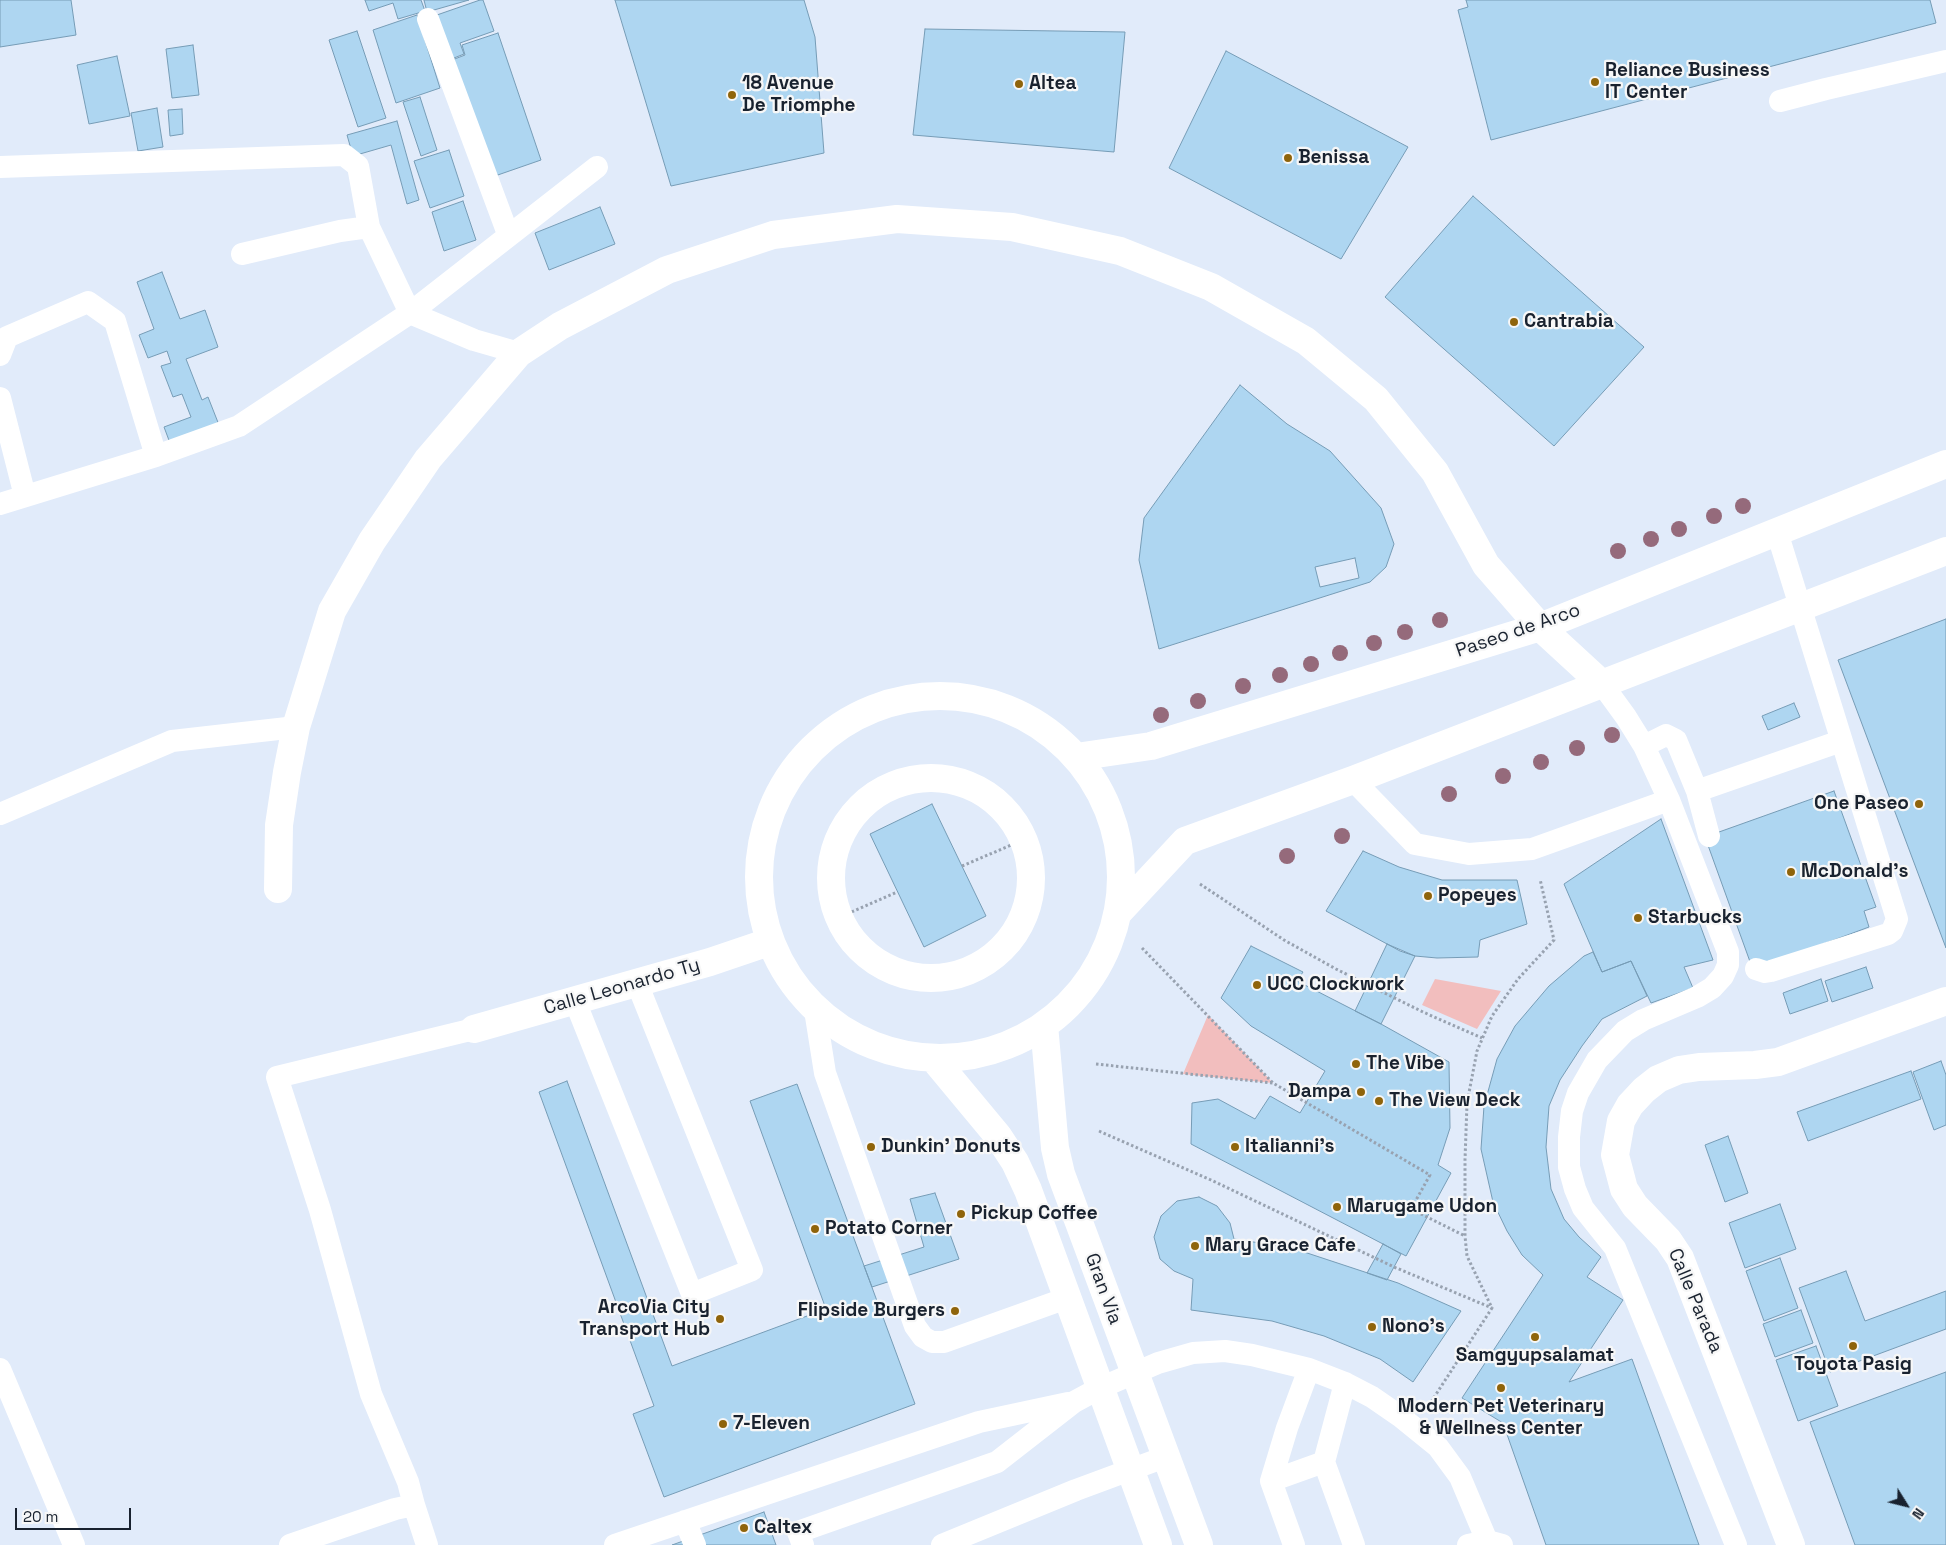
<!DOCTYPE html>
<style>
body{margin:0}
#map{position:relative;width:1946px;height:1545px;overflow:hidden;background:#e1ebfa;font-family:"Space Grotesk",sans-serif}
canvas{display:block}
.north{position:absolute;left:1881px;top:1480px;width:50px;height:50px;-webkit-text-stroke:4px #f7f7f7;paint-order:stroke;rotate:126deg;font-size:14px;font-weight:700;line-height:20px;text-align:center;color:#19222f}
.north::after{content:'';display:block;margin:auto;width:18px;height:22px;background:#19222f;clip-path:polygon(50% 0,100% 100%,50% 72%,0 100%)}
.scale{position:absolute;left:15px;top:1508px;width:116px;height:22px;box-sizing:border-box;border:2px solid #19222f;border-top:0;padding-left:6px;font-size:15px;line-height:18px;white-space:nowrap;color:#19222f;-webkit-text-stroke:4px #f7f7f7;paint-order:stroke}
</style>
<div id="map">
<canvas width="1946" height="1545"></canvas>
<div class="north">N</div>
<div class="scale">20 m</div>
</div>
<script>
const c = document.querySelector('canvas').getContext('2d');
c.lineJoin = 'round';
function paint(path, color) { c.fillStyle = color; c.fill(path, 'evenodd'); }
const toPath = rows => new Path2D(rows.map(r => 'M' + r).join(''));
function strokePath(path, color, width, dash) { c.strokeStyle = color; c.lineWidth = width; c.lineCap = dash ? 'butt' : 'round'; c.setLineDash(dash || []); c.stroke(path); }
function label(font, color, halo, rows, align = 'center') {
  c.font = font + ' "Space Grotesk",sans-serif'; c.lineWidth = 4.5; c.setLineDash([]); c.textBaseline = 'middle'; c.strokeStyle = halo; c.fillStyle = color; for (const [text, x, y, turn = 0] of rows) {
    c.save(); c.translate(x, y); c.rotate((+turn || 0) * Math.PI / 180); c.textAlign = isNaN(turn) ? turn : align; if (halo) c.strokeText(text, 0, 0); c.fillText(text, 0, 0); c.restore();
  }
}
paint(toPath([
 [1435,979,1501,991,1477,1029,1422,1005],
 [1208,1015,1273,1083,1183,1074]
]), '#f2bebe');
const building = toPath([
 [0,0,71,0,76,35,0,47,0,0],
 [365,0,421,0,425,11,398,19,393,3,369,11,365,0],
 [424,0,469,0,427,12,424,0],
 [480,0,483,0,494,31,460,43,464,54,449,60,434,16,480,0],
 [615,0,804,0,815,37,824,153,671,186,615,0],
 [1466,0,1930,0,1936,23,1491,140,1458,10,1468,7,1466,0],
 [417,15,440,88,396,103,373,30,417,15],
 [925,29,1125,32,1114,152,913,135,925,29],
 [357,31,386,118,358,127,329,40,357,31],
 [498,33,541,160,492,177,452,60,465,55,462,45,498,33],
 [193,45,199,95,172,98,166,49,193,45],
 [1226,51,1408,147,1341,259,1169,168,1226,51],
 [117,56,130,116,89,124,77,65,117,56],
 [420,97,437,150,421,156,403,102,420,97],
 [157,108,163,147,138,151,131,113,157,108],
 [182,109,183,134,170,136,168,110,182,109],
 [397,121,419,200,407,204,391,145,353,156,347,135,397,121],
 [449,150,464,196,430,208,414,161,449,150],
 [1473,196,1644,347,1554,446,1385,297,1473,196],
 [463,201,476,240,444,251,432,212,463,201],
 [600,207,615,244,549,270,535,233,600,207],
 [162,272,180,319,205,310,218,347,186,359,202,400,208,397,219,425,170,443,164,427,191,417,182,394,173,397,161,366,171,363,167,351,148,358,139,335,154,329,137,282,162,272],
 [1240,385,1287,424,1330,451,1381,508,1394,544,1386,567,1370,582,1159,649,1139,560,1144,518,1240,385],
 [1355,558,1359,578,1320,587,1315,567,1355,558],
 [1946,619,1946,948,1838,660,1946,619],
 [1794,703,1800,717,1768,730,1762,716,1794,703],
 [1834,791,1876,907,1864,911,1869,927,1753,970,1705,837,1834,791],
 [932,804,986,916,924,947,870,834,932,804],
 [1661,819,1713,960,1684,967,1693,988,1651,1003,1631,961,1602,972,1564,884,1661,819],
 [1363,851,1399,867,1442,880,1517,880,1527,924,1480,940,1478,957,1437,958,1415,956,1400,951,1326,911,1363,851],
 [1387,944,1415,956,1381,1024,1355,1011,1387,944],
 [1251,946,1303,972,1297,981,1381,1024,1449,1062,1450,1128,1438,1165,1451,1173,1406,1256,1191,1144,1192,1103,1218,1099,1255,1119,1270,1096,1300,1113,1325,1071,1251,1026,1221,998,1251,946],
 [1593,952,1602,972,1631,961,1647,996,1602,1019,1582,1046,1560,1080,1549,1106,1546,1147,1551,1189,1564,1219,1579,1237,1601,1257,1587,1277,1623,1300,1569,1382,1632,1359,1699,1545,1546,1545,1503,1423,1462,1398,1543,1275,1522,1255,1507,1231,1493,1202,1481,1149,1484,1106,1497,1059,1515,1026,1549,986,1584,956,1593,952],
 [1866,967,1873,988,1832,1002,1825,981,1866,967],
 [1821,979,1828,1001,1790,1014,1783,993,1821,979],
 [1941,1061,1946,1075,1946,1125,1934,1130,1913,1072,1941,1061],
 [1911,1071,1921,1099,1808,1141,1797,1112,1911,1071],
 [567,1081,672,1366,826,1309,750,1101,797,1084,915,1404,664,1497,633,1414,654,1406,539,1092,567,1081],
 [1728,1136,1748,1193,1725,1202,1705,1145,1728,1136],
 [935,1193,959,1259,872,1287,864,1266,924,1247,910,1199,935,1193],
 [1199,1197,1217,1206,1230,1223,1234,1239,1292,1248,1398,1283,1461,1311,1413,1382,1380,1359,1324,1336,1272,1321,1191,1310,1193,1279,1174,1271,1160,1259,1154,1237,1161,1216,1177,1201,1199,1197],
 [1780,1204,1796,1249,1745,1268,1729,1223,1780,1204],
 [1383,1244,1401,1254,1387,1280,1367,1273,1383,1244],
 [1780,1258,1798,1308,1764,1321,1746,1271,1780,1258],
 [1846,1271,1865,1321,1946,1291,1946,1329,1830,1372,1799,1288,1846,1271],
 [1801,1310,1813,1343,1775,1357,1763,1324,1801,1310],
 [1816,1346,1838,1406,1798,1421,1776,1360,1816,1346],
 [1946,1372,1946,1545,1855,1545,1810,1422,1946,1372],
 [764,1512,776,1545,672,1545,764,1512]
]);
paint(building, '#aed6f1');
strokePath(building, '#769cb6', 1);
strokePath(toPath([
 [962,866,1023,840],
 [1200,884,1284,940,1336,969,1423,1012,1482,1038],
 [838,918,897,892],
 [1142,948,1273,1083,1430,1175,1411,1209,1465,1236],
 [1096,1064,1273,1083],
 [1099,1131,1211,1180,1394,1267,1492,1308],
 [1431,1402,1492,1308,1467,1256,1465,1236,1465,1160,1467,1103,1477,1051,1492,1016,1518,979,1554,940,1540,879]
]), '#98a2b0', 3, [2.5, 2.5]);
strokePath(toPath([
 [428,19,508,234],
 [1780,101,1826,89,1946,61],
 [0,167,344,155,358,166,369,227],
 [242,254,340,231,369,227,410,313,597,167],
 [0,355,7,337,88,302,115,321,156,456],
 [0,398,25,496],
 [0,504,156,456,239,426,410,313,474,340,519,353],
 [1602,684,1626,717,1644,746,1669,800,1728,952,1728,965,1723,976,1712,988,1697,997,1643,1020,1625,1031,1597,1060,1578,1093,1572,1111,1569,1137,1569,1167,1575,1189,1583,1208,1615,1248,1736,1545],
 [1644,746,1666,735,1676,740,1697,791,1709,836],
 [1353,780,1415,844,1469,854,1532,849,1669,800],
 [1697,791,1841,741],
 [0,814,172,741,296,727],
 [1756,969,1765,972,1771,971,1888,934,1892,931,1897,919,1777,532],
 [575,1001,692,1294,752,1270,637,983],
 [815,1010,825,1073,915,1326,923,1337,932,1342,944,1342,1067,1298],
 [0,1369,74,1545],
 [1345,1383,1324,1462,1354,1545],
 [1271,1481,1287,1428,1309,1369],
 [414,1505,408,1482,371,1394,320,1210,277,1077,474,1029],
 [685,1521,695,1545],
 [290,1545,395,1509,414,1505,427,1545],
 [615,1545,979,1422,1068,1403],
 [803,1545,798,1532,997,1462,1074,1402,1100,1388,1158,1363,1193,1353,1225,1351,1252,1355,1309,1369,1345,1383,1372,1397,1401,1417,1438,1447,1460,1477,1487,1541],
 [942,1545,1076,1490,1165,1457],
 [1294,1545,1271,1481,1324,1462],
 [1468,1545,1487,1541,1502,1545]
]), '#fff', 22);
strokePath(toPath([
 '831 878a100 100 0 1 1 200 0a100 100 0 1 1-200 0Z'
]), '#fff', 28);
strokePath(toPath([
 '759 877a181 181 0 1 1 362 0a181 181 0 1 1-362 0Z',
 [1076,757,1151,746,1540,627,1946,464],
 [278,889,279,825,287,772,296,727,332,611,372,541,428,459,519,353,560,326,667,270,773,235,897,219,1012,227,1120,251,1211,287,1306,341,1376,399,1435,472,1486,565,1540,627,1602,684],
 [1117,914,1185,841,1353,780,1946,551],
 [1044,1025,1055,1148,1061,1174,1199,1545],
 [474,1029,710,962,769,942],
 [934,1059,998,1136,1015,1162,1028,1190,1158,1545],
 [1791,1545,1680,1258,1668,1240,1635,1206,1624,1189,1615,1155,1621,1121,1630,1105,1644,1090,1658,1079,1679,1070,1699,1067,1755,1065,1778,1062,1946,1001]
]), '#fff', 28);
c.fillStyle = '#956a7b';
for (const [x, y] of [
 [1743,506],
 [1714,516],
 [1679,529],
 [1651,539],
 [1618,551],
 [1440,620],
 [1405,632],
 [1374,643],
 [1340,653],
 [1311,664],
 [1280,675],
 [1243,686],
 [1198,701],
 [1161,715],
 [1612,735],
 [1577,748],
 [1541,762],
 [1503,776],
 [1449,794],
 [1342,836],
 [1287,856]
]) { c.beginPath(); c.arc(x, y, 8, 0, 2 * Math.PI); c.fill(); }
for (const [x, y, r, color] of [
 [1595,82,5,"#8f640b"],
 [1019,84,5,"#8f640b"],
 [732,95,5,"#8f640b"],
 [1288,158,5,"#8f640b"],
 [1514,322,5,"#8f640b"],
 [1919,804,5,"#8f640b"],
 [1791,872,5,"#8f640b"],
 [1428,896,5,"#8f640b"],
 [1638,918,5,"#8f640b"],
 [1257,985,5,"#8f640b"],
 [1356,1064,5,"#8f640b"],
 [1361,1092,5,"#8f640b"],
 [1379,1101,5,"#8f640b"],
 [871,1147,5,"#8f640b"],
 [1235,1147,5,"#8f640b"],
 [1337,1207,5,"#8f640b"],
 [961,1214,5,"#8f640b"],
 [815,1229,5,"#8f640b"],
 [1195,1246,5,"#8f640b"],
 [955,1311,5,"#8f640b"],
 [720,1319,5,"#8f640b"],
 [1372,1327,5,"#8f640b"],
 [1535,1337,5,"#8f640b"],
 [1853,1346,5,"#8f640b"],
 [1501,1388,5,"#8f640b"],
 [723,1424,5,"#8f640b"],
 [744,1528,5,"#8f640b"]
]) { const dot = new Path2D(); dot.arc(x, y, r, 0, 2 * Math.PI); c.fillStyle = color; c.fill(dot); strokePath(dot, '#f7f7f7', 2); }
label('bold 19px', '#19222f', '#f7f7f7', [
 ["Reliance Business",1605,71],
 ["IT Center",1605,93],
 ["18 Avenue",742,84],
 ["De Triomphe",742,106],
 ["Altea",1029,84],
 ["Benissa",1298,158],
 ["Cantrabia",1524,322],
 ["One Paseo",1909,804,"right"],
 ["McDonald's",1801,872],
 ["Popeyes",1438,896],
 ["Starbucks",1648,918],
 ["UCC Clockwork",1267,985],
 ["The Vibe",1366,1064],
 ["Dampa",1351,1092,"right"],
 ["The View Deck",1389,1101],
 ["Dunkin' Donuts",881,1147],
 ["Italianni's",1245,1147],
 ["Marugame Udon",1347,1207],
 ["Pickup Coffee",971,1214],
 ["Potato Corner",825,1229],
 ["Mary Grace Cafe",1205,1246],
 ["ArcoVia City",710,1308,"right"],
 ["Transport Hub",710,1330,"right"],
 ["Flipside Burgers",945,1311,"right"],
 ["Nono's",1382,1327],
 ["Samgyupsalamat",1535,1356,"center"],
 ["Toyota Pasig",1853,1365,"center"],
 ["Modern Pet Veterinary",1501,1407,"center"],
 ["& Wellness Center",1501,1429,"center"],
 ["7-Eleven",733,1424],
 ["Caltex",754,1528]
], 'left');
label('19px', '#19222f', '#f7f7f7', [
 ["Paseo de Arco",1518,631,-19],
 ["Calle Leonardo Ty",622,987,-16],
 ["Gran Via",1103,1289,70],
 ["Calle Parada",1695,1301,67]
]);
</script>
